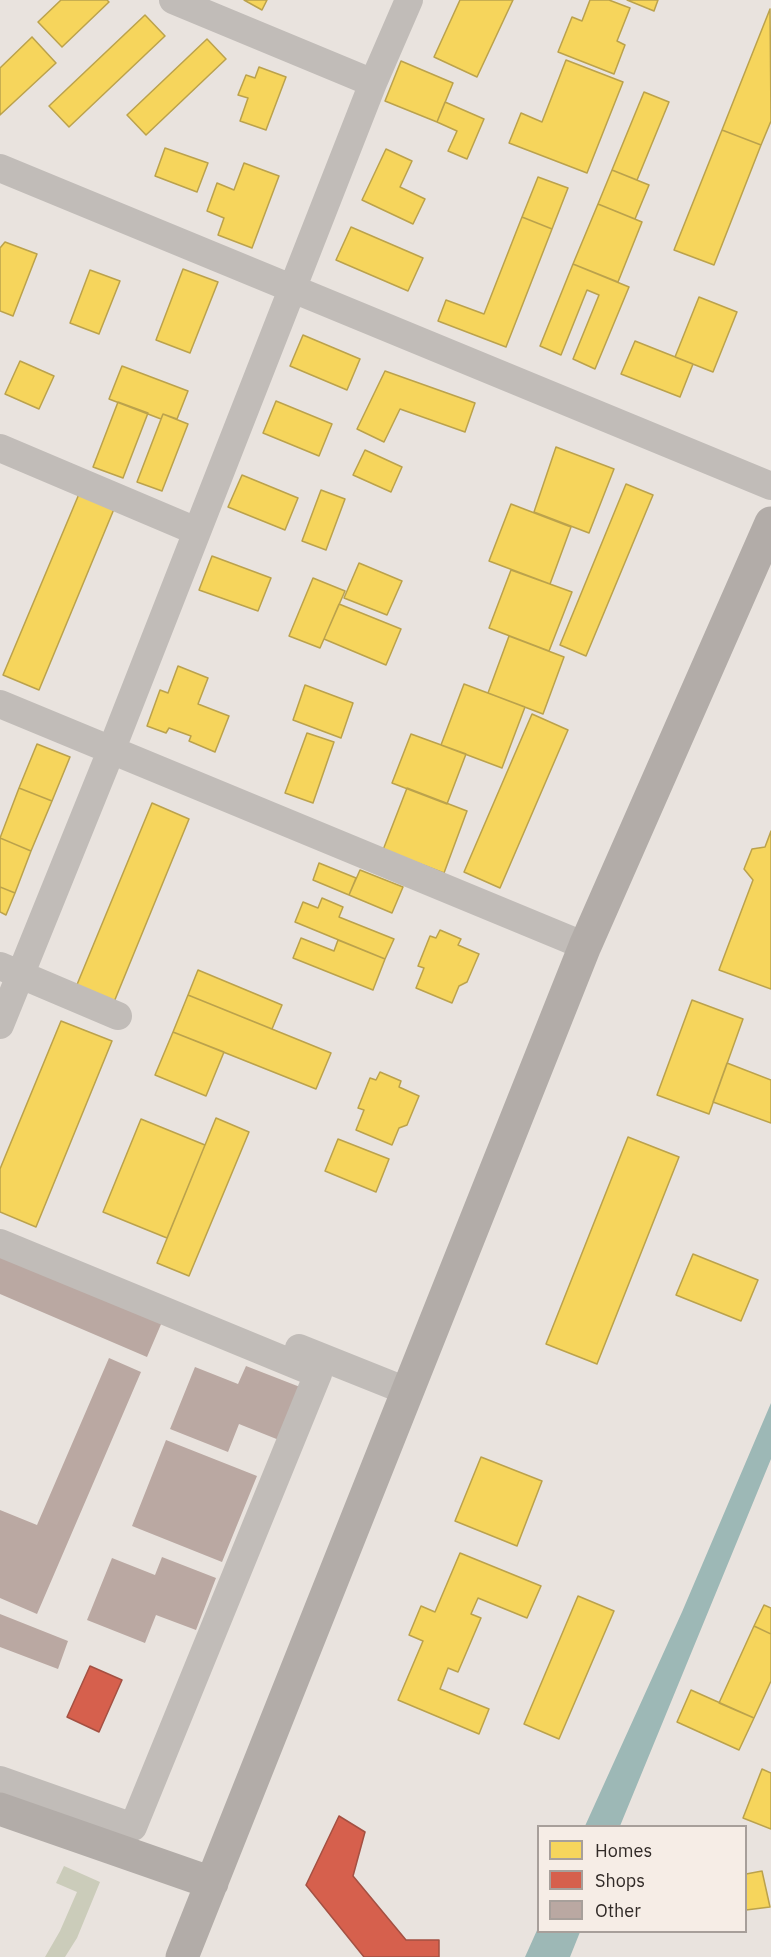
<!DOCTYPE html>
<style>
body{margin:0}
#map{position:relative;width:771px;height:1957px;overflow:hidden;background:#e9e3de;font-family:"IBM Plex Sans",sans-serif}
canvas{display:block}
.legend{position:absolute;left:537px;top:1825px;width:210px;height:108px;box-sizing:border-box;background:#f6ede6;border:2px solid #a79f9a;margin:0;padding:8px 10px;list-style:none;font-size:18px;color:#312a27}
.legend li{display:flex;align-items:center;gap:12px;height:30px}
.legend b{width:30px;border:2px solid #a79f9a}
</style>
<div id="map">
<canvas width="771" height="1957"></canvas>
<ul class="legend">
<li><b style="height:16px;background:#f6d55c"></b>Homes</li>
<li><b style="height:16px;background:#d6604d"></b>Shops</li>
<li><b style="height:16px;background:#baa8a2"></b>Other</li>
</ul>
</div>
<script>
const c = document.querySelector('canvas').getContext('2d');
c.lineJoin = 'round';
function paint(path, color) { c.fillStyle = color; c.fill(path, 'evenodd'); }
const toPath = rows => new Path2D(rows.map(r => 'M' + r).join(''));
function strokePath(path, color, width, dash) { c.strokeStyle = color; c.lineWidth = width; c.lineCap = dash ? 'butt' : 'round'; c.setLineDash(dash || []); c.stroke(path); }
paint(toPath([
 [64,1866,100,1882,77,1938,65,1957,45,1957,60,1931,77,1892,56,1883]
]), '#cbccba');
paint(toPath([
 [771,1403,771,1459,620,1826,585,1826,682,1612],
 [538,1928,538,1932,580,1932,570,1957,525,1957]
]), '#9db8b6');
const homes = toPath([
 [61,0,107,0,109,2,62,47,38,22,61,0],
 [244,0,267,0,262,10,244,0],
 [460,0,513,0,477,77,434,57,460,0],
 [590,0,609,0,630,8,617,41,625,45,614,74,558,52,572,17,582,21,590,0],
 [627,0,658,0,654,11,627,0],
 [770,9,771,121,761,145,722,130,770,9],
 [145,15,165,36,69,127,49,106,145,15],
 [32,37,56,63,0,115,0,68,32,37],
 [207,39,226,59,146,135,127,115,207,39],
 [566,60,623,82,587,173,509,143,521,113,542,122,566,60],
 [401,61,453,83,437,122,385,101,401,61],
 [259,67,286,77,266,130,240,121,248,98,238,95,246,75,255,78,259,67],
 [644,92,669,102,637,180,612,170,644,92],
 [445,102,484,119,467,159,448,151,457,131,437,122,445,102],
 [722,130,761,145,714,265,674,250,722,130],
 [165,148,208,163,197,192,155,176,165,148],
 [386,149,412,161,400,187,425,199,413,224,362,200,386,149],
 [244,163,279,176,252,248,218,235,224,218,207,211,217,183,234,190,244,163],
 [612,170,649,185,635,219,598,204,612,170],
 [538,177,568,188,552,229,522,217,538,177],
 [598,204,642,222,618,282,573,264,598,204],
 [522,217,552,229,506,347,438,321,446,300,484,314,522,217],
 [351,227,423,258,408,291,336,260,351,227],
 [5,242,37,254,13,316,0,311,0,248,5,242],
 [573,264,629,287,595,369,573,359,599,295,587,290,561,355,540,346,573,264],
 [183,269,218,282,190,353,156,340,183,269],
 [90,270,120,281,99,334,70,323,90,270],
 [699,297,737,312,713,372,675,357,699,297],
 [303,335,360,359,347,390,290,366,303,335],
 [635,341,693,364,680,397,621,374,635,341],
 [20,361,54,376,39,409,5,394,20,361],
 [122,366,188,391,177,419,163,414,161,419,109,399,122,366],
 [385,371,475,403,465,432,400,409,384,442,357,429,385,371],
 [276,401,332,424,319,456,263,433,276,401],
 [118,402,148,413,123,478,93,467,118,402],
 [163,414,188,424,162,491,137,482,163,414],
 [556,447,614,469,589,533,534,512,556,447],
 [365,450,402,467,391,492,353,475,365,450],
 [242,475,298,498,285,530,228,507,242,475],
 [626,484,653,495,586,656,560,645,626,484],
 [321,490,345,499,326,550,302,541,321,490],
 [79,494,114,509,39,690,3,675,79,494],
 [511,504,571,527,550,584,489,561,511,504],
 [212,556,271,578,258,611,199,590,212,556],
 [359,563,402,581,387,615,344,598,359,563],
 [511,570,572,592,549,651,489,628,511,570],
 [313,578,345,591,320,648,289,636,313,578],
 [339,604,401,629,386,665,324,639,339,604],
 [509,636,564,657,543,714,488,693,509,636],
 [178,666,208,678,198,704,229,716,215,752,189,741,191,736,169,728,166,733,147,726,160,690,168,693,178,666],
 [464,684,525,707,502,768,441,745,464,684],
 [305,685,353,703,341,738,293,720,305,685],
 [532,714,568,730,500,888,464,872,532,714],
 [307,733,334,742,313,803,285,793,307,733],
 [411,734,466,754,447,804,392,783,411,734],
 [37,744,70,757,52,801,19,788,37,744],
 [19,788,52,801,31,851,0,838,19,788],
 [407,788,467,811,444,873,383,850,407,788],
 [152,803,189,819,114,1002,76,987,152,803],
 [771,831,771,989,719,970,753,880,744,869,752,849,765,847,771,831],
 [0,838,31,851,15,893,0,887,0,838],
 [319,863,356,878,349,895,313,880,319,863],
 [360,870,403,887,392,913,349,895,360,870],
 [0,887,15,893,6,915,0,912,0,887],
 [322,898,343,907,339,917,394,939,385,959,295,922,303,902,318,908,322,898],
 [440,930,461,939,458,945,479,954,467,982,459,986,452,1003,416,988,424,968,418,966,430,936,436,938,440,930],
 [301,938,334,951,338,940,385,959,373,990,293,958,301,938],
 [198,970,282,1005,272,1029,188,995,198,970],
 [188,995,331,1053,316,1089,173,1032,188,995],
 [692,1000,743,1019,709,1114,657,1095,692,1000],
 [61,1021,112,1041,36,1227,0,1212,0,1169,61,1021],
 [173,1032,224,1052,206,1096,155,1075,173,1032],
 [727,1063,771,1080,771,1123,713,1102,727,1063],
 [380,1072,401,1081,399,1087,419,1096,407,1125,399,1128,392,1145,356,1130,364,1110,358,1108,370,1078,376,1080,380,1072],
 [216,1118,249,1132,189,1276,157,1263,216,1118],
 [141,1119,205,1145,167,1238,103,1212,141,1119],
 [628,1137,679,1157,597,1364,546,1344,628,1137],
 [338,1139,389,1159,376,1192,325,1171,338,1139],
 [693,1254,758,1280,741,1321,676,1295,693,1254],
 [481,1457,542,1481,517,1546,455,1521,481,1457],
 [460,1553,541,1586,527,1618,478,1598,471,1614,481,1618,458,1672,448,1668,440,1689,489,1709,479,1734,398,1700,423,1641,409,1635,421,1606,435,1612,460,1553],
 [578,1596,614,1611,559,1739,524,1724,578,1596],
 [764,1605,771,1608,771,1634,754,1626,764,1605],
 [754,1626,771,1634,771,1681,754,1718,719,1703,754,1626],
 [691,1690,754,1718,739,1750,677,1722,691,1690],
 [762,1769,771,1773,771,1829,743,1818,762,1769],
 [762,1871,770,1907,746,1910,746,1874,762,1871]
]);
paint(homes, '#f6d55c');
strokePath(homes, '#bba24c', 1.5);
const shops = toPath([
 [90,1666,122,1680,99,1732,67,1717,90,1666],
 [339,1816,365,1832,353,1876,406,1940,439,1940,439,1957,364,1957,306,1885,339,1816]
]);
paint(shops, '#d6604d');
strokePath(shops, '#a45042', 1.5);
paint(toPath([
 [0,1253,162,1322,147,1357,0,1294],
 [109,1358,141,1372,37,1614,0,1598,0,1510,37,1525],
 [246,1366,300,1387,279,1440,239,1424,228,1452,170,1429,195,1367,238,1384],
 [166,1440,257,1476,222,1562,132,1526],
 [162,1557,216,1578,196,1630,156,1615,145,1643,87,1620,112,1558,155,1575],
 [0,1614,68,1641,58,1669,0,1647]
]), '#baa8a2');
strokePath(toPath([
 [173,0,373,83],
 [0,168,771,486],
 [0,448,196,531],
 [0,704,585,946],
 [0,966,118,1016],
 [0,1025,111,751,373,83,409,0],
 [0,1243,318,1374,133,1827,0,1780],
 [299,1348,409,1392]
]), '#c1bcb8', 28);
strokePath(toPath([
 [0,1809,212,1883],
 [182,1957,585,946,771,523]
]), '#b2aca8', 33);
</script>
